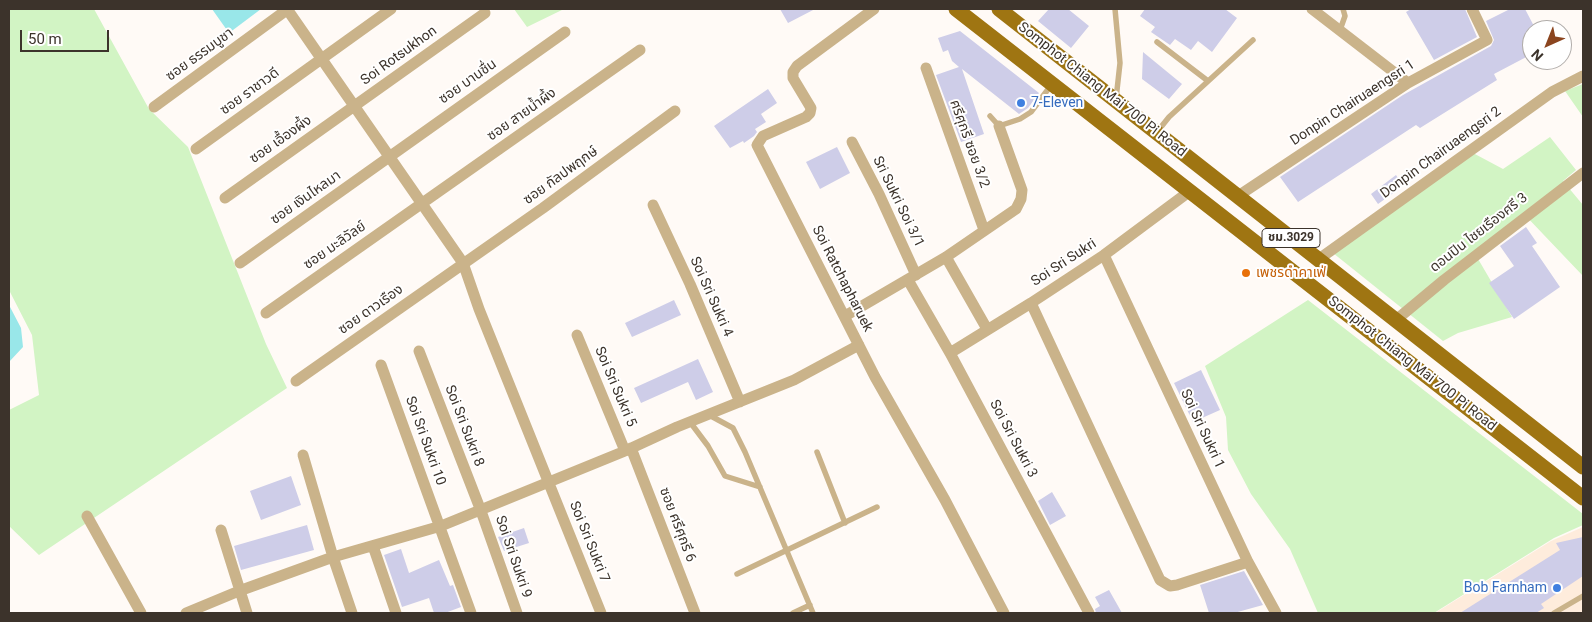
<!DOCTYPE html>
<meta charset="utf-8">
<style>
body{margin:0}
#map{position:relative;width:1592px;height:622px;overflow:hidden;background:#fffaf6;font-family:Roboto,sans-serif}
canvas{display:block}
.frame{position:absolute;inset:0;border:10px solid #3c332b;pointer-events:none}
.north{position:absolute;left:1522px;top:20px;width:50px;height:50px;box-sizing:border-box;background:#fff;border:1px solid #b1adaa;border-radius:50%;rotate:224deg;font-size:14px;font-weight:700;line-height:20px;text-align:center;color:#3c332b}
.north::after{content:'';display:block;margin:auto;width:18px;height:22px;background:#8b451f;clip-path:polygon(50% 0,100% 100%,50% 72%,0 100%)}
.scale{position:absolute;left:20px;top:30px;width:89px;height:22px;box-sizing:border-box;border:2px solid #3c332b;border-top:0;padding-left:6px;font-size:15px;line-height:18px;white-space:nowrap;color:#3c332b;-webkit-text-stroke:4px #fff;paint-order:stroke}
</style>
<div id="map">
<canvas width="1592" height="622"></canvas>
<div class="frame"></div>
<div class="north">N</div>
<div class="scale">50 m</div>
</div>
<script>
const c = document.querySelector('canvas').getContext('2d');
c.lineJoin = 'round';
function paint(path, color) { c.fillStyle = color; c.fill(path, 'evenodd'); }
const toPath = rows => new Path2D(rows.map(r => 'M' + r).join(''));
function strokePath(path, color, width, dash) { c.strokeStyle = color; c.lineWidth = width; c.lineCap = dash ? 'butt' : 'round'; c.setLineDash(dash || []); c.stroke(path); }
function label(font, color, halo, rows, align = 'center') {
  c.font = font + ' Roboto,"Noto Sans Thai",sans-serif'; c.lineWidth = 4; c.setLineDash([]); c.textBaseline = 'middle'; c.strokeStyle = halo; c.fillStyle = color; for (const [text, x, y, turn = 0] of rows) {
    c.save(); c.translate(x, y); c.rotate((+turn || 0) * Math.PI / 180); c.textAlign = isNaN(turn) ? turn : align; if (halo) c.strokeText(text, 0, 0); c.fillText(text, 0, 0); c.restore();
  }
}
paint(toPath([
 [1583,527,1583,613,1435,613,1551,541]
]), '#feecdc');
paint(toPath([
 [9,9,94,9,149,109,188,147,266,344,287,388,39,555,9,526,9,410,39,395,32,335,9,290],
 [514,9,564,9,527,27],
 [1583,84,1583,117,1565,91],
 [1550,137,1576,170,1563,181,1583,205,1583,276,1523,213,1474,252,1512,317,1458,333,1443,341,1333,253,1473,153,1503,169],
 [1308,300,1583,514,1583,525,1554,538,1434,613,1318,613,1290,549,1251,494,1228,450,1226,417,1205,366]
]), '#d2f4c4');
paint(toPath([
 [212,9,261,9,229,33],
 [9,305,21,328,23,347,9,362]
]), '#99e7e9');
paint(toPath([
 [780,9,815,9,788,23],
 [1049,9,1068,9,1089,26,1071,48,1038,21],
 [1145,9,1225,9,1237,18,1212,52,1198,41,1191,50,1175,39,1170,45,1151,32,1155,27,1140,16],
 [1411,9,1465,9,1477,37,1434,60,1406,12],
 [1510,9,1525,9,1536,30,1532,30,1532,54,1494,74,1497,80,1420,128,1416,125,1298,202,1280,177,1403,95,1491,46,1494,40,1486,21],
 [960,31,1039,93,1028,108,1019,114,962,69,984,134,961,142,936,75,959,67,952,61,948,50,943,52,938,38],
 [1143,52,1182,84,1169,99,1142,79],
 [768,89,777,103,761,114,766,122,755,129,757,132,754,136,744,143,743,141,730,148,714,126],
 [837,147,850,173,820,189,806,162],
 [1396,175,1403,186,1378,204,1371,194],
 [1526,227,1537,243,1532,246,1560,287,1514,319,1489,283,1514,266,1500,246],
 [674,300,681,315,632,337,625,323],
 [698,359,713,392,696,400,688,382,641,403,634,388],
 [1201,370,1220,410,1193,422,1174,383],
 [291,476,301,505,261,520,250,491],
 [1052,492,1066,516,1050,525,1038,501],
 [307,525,314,550,241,570,234,546],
 [524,528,529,543,504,551,498,537],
 [1583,537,1583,576,1541,604,1544,608,1536,613,1460,613,1560,550,1556,543],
 [401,549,409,573,439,560,450,586,453,585,461,607,445,613,434,613,429,598,402,607,384,555],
 [1244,571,1263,605,1234,613,1209,613,1200,585],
 [1109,590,1122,613,1096,613,1095,609,1100,606,1095,597]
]), '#cecde8');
strokePath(toPath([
 [1115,9,1120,63,1116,99],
 [1340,30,1345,16,1343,9],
 [1157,42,1208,81],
 [990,116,999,126,1020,119,1031,112,1052,84],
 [1157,132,1169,117,1253,40],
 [709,415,733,428,745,452,813,613],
 [690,422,708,446,725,476,760,487],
 [817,452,845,523],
 [737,574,877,507],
 [793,613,810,605],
 [1554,613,1583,596]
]), '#cab38a', 5.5);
strokePath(toPath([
 [287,9,463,263,479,309,601,613],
 [874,9,797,66,793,72,793,78,811,108,810,113,806,117,763,136,757,145,875,377,945,500,1004,613],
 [1312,9,1408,83],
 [926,68,984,230],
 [154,107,288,9],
 [852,142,879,194,916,275],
 [196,149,391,9],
 [1238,196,1408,83,1487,40,1472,9],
 [225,198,485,13],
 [653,205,690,284,740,402],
 [1104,255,1248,562,1276,613],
 [946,257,987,329],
 [1319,259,1552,92,1583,76],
 [240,263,565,32],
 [908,280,950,353,1089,613],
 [1031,303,1160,580,1170,586,1177,585,1248,562],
 [266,313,640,50],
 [845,316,946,257,1016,209,1021,199,1022,190,999,126],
 [1396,320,1444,280,1583,173],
 [577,335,625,451],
 [419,351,481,511,517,613],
 [950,353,1031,303,1104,255,1190,191],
 [381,365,471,613],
 [296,381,543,208,675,111],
 [631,448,695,613],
 [303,455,333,557,352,613],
 [87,516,141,613],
 [221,530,247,613],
 [373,546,396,613],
 [186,613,239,591,333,557,441,526,625,451,677,427,794,380,859,345]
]), '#cab38a', 11);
strokePath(toPath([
 [956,9,1583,498],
 [999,9,1583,467]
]), '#9f7512', 15);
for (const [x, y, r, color] of [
 [1021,103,5,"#3f7fe0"],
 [1246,273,5,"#e8710a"],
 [1557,588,5,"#3f7fe0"]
]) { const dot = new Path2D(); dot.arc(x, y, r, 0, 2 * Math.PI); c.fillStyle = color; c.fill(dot); strokePath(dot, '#fff', 2); }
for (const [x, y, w] of [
 [1291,238,58]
]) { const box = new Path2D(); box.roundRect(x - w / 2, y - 9.5, w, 19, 4); c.fillStyle = '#fff'; c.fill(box); strokePath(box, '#3c332b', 1); }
label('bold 12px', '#3c332b', null, [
 ["ชม.3029",1291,238]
]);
label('14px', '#3c332b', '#fff', [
 ["ซอย ธรรมบูชา",200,55,-36],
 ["Soi Rotsukhon",399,56,-36],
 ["ซอย บานชื่น",468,82,-35],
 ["Somphot Chiang Mai 700 Pi Road",1102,90,38],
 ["ซอย ราชาวดี",250,92,-36],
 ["Donpin Chairuaengsri 1",1353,103,-33],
 ["ซอย สายน้ำผึ้ง",522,115,-35],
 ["ซอย เอื้องผึ้ง",281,140,-35],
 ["ศรีศุกรี ซอย 3/2",969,144,70],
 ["Donpin Chairuaengsri 2",1441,153,-36],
 ["ซอย กัลปพฤกษ์",561,176,-36],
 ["ซอย เงินไหลมา",306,198,-35],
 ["Sri Sukri Soi 3/1",898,202,64],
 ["ดอนปิน ไชยเรืองศรี 3",1479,233,-38],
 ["ซอย มะลิวัลย์",335,246,-35],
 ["Soi Sri Sukri",1064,263,-33],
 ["Soi Ratchapharuek",842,279,63],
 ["Soi Sri Sukri 4",711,297,66],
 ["ซอย ดาวเรือง",371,310,-35],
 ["Somphot Chiang Mai 700 Pi Road",1412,364,38],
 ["Soi Sri Sukri 5",615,387,67],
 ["Soi Sri Sukri 8",464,426,69],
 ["Soi Sri Sukri 1",1202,429,65],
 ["Soi Sri Sukri 3",1013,439,62],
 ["Soi Sri Sukri 10",425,441,70],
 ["ซอย ศรีศุกรี 6",677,525,69],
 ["Soi Sri Sukri 7",589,542,68],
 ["Soi Sri Sukri 9",513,557,71]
]);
label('14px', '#366cbe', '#fff', [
 ["7-Eleven",1031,103],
 ["Bob Farnham",1547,588,"right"]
], 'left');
label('14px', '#c56008', '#fff', [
 ["เพชรดำคาเฟ่",1256,273]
], 'left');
</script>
